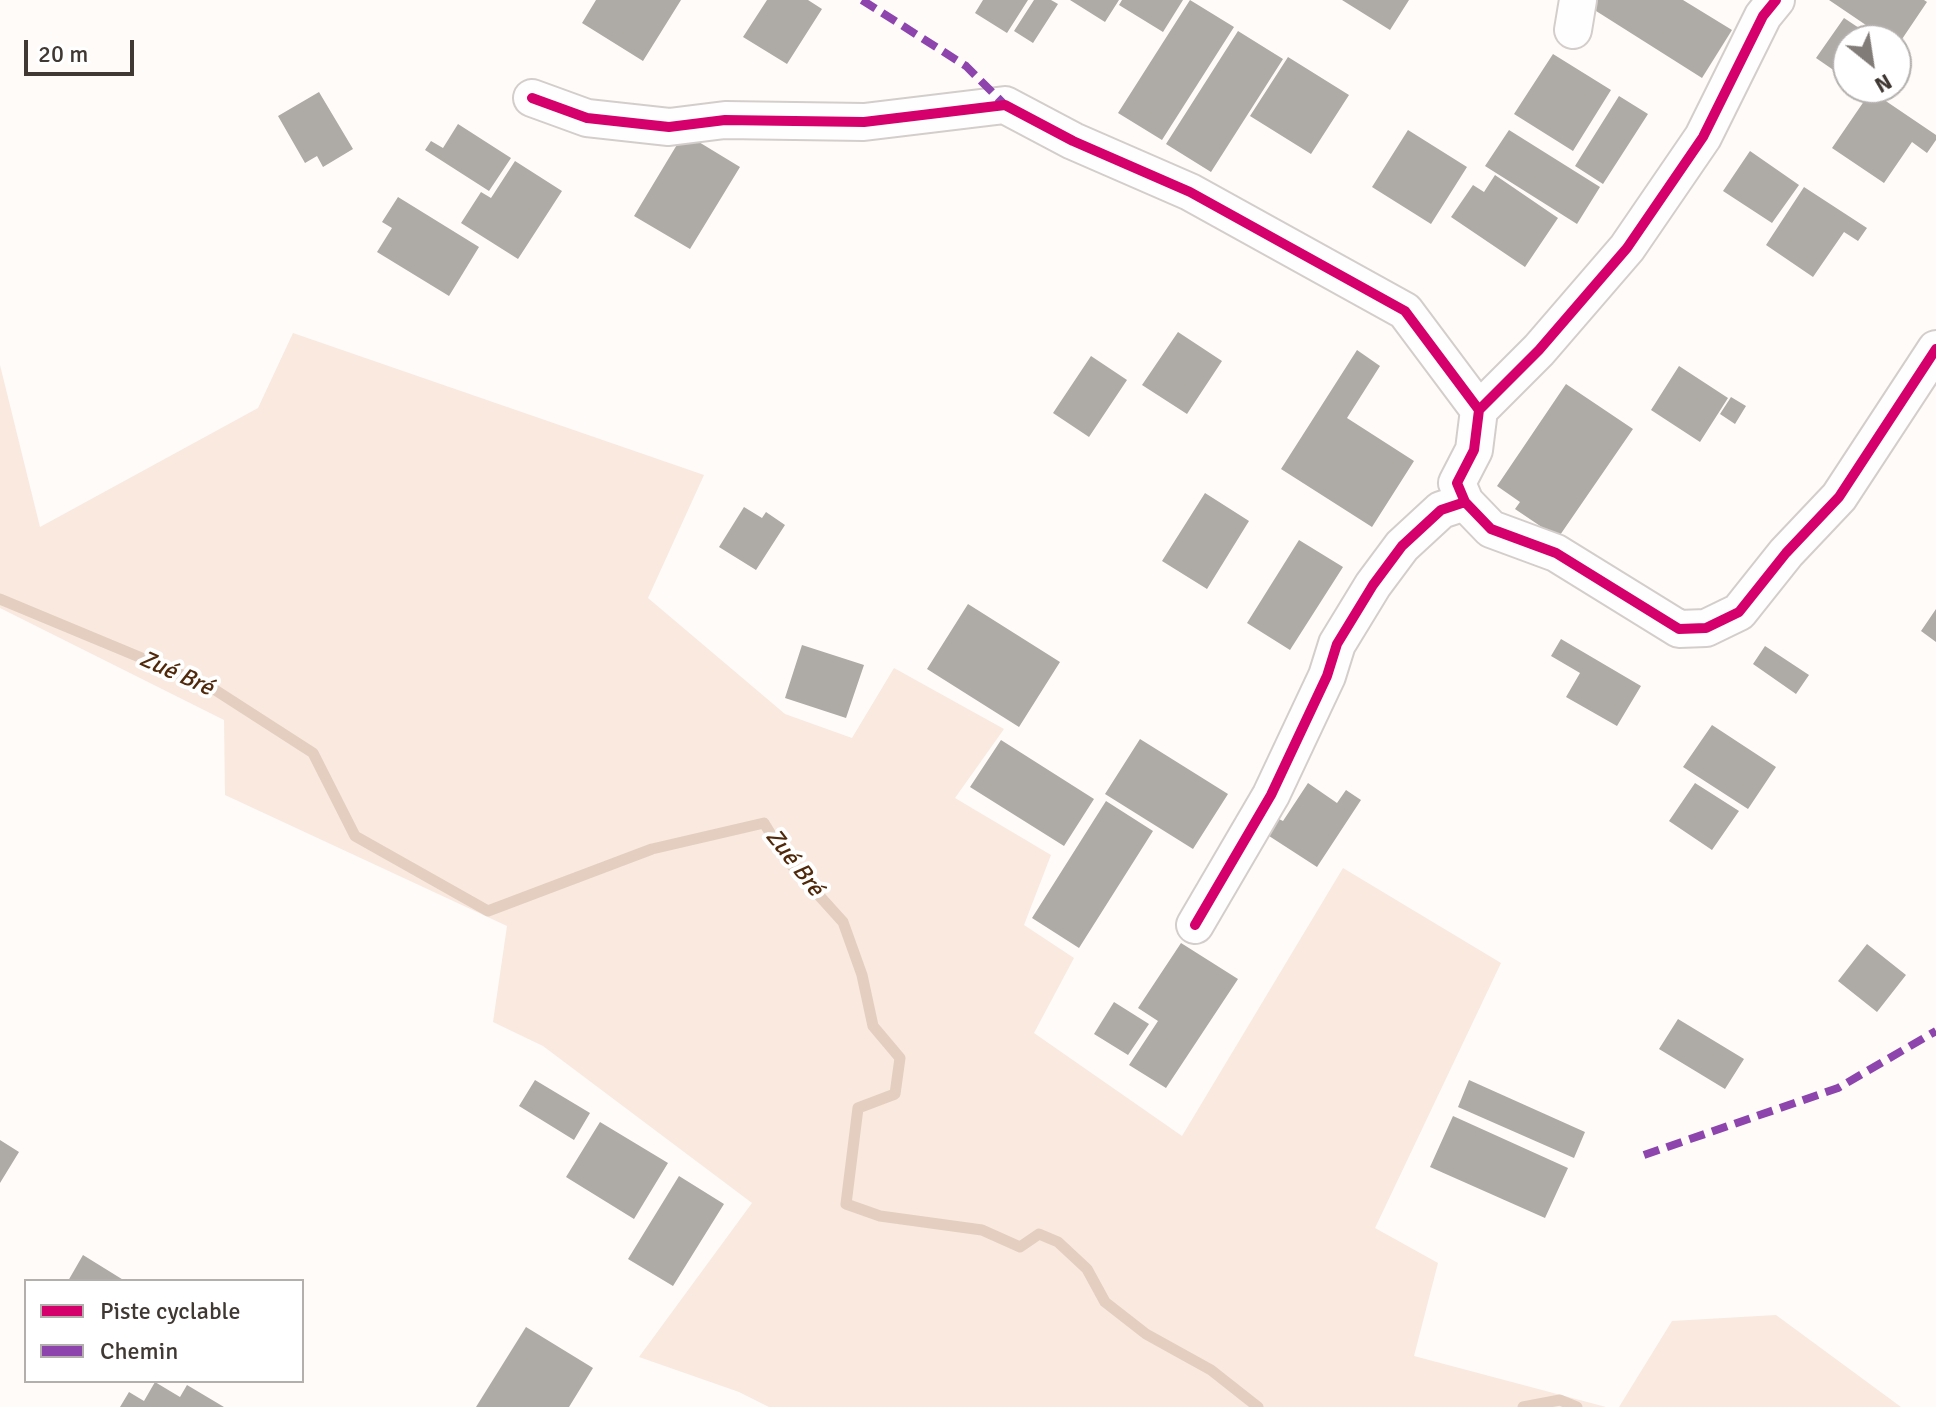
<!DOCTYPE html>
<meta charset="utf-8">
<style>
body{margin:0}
#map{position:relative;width:1936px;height:1407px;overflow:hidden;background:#fefbf9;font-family:Signika,sans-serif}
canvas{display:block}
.legend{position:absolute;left:24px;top:1279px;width:280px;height:104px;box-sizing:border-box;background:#fff;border:2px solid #b3afad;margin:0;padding:10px 14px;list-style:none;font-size:24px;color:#403833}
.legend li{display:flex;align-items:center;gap:16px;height:40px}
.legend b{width:40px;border:2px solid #b3afad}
.north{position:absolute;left:1832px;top:24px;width:80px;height:80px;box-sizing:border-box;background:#fff;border:2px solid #b3afad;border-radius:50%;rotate:150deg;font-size:22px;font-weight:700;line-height:32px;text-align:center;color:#403833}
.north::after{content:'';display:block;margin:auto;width:28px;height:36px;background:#827c78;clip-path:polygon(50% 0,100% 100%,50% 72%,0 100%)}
.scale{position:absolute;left:24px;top:40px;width:110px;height:36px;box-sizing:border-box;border:4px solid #403833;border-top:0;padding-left:10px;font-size:24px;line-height:28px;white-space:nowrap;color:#403833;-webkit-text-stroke:6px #fff;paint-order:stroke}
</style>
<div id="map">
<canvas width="1936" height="1407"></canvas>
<ul class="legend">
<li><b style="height:10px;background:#d6006c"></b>Piste cyclable</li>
<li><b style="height:10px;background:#8e44ad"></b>Chemin</li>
</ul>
<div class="north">N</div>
<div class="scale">20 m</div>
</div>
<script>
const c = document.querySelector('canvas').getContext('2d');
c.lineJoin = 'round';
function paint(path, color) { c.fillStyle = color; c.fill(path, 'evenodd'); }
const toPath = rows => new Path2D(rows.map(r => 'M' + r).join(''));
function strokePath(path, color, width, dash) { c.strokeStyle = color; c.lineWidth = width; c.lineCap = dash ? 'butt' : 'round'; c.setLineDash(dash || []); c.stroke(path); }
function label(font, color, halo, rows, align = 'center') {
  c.font = font + ' Signika,sans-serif'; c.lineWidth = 8; c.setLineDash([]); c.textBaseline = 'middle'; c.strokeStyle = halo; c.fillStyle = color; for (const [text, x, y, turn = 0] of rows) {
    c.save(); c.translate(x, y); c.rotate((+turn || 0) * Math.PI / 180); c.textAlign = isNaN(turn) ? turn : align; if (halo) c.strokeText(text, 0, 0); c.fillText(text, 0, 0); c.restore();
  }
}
paint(toPath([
 [293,333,704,475,648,598,785,714,852,738,894,668,1004,729,955,798,1051,855,1024,925,1074,958,1034,1033,1182,1136,1343,868,1501,963,1375,1228,1438,1263,1414,1356,1606,1407,769,1407,739,1392,639,1357,752,1203,543,1046,493,1022,507,926,225,795,224,720,0,608,0,365,40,527,258,408],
 [1776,1315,1901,1407,1619,1407,1672,1321]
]), '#fae9df');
strokePath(toPath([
 [0,599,209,686,313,753,355,836,488,911,652,849,764,823,786,859,843,922,862,975,873,1026,900,1058,895,1094,858,1108,846,1204,880,1216,982,1230,1020,1247,1039,1234,1058,1242,1087,1269,1105,1302,1146,1334,1211,1370,1258,1407],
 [1523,1407,1560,1400,1577,1407]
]), '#e3cec0', 11);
paint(toPath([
 [596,0,681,0,643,61,582,23],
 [767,0,808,0,822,9,787,64,743,37],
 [983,0,1028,0,1007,33,975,13],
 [1034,0,1051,0,1058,4,1033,43,1014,31],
 [1070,0,1119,0,1105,22],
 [1122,0,1183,0,1163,32,1119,5],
 [1190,0,1234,27,1162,140,1118,113],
 [1342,0,1409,0,1390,30],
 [1588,0,1683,0,1732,30,1702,78,1585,4],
 [1829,0,1924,0,1927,2,1896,48,1896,40,1888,40],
 [1844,18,1877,40,1848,40,1848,80,1816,58],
 [1238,31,1283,59,1211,172,1166,144],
 [1553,54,1611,90,1573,151,1514,114],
 [1288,57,1349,95,1311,154,1250,116],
 [1871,91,1936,135,1936,140,1927,153,1912,142,1884,183,1832,148],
 [319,92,353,149,323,167,317,156,305,163,278,116],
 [1619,96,1648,114,1603,184,1575,166],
 [458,124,511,158,489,191,425,150,431,141,443,148],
 [1408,130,1467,167,1431,224,1372,187],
 [1509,130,1600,187,1577,224,1485,166],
 [684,133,740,167,690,249,634,216],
 [1750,151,1799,185,1772,223,1723,191],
 [515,161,562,191,518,259,461,223,481,192,491,198],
 [1495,175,1558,218,1525,267,1451,217,1473,185,1484,192],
 [1804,187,1867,228,1858,241,1844,232,1813,277,1766,245],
 [398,197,479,247,449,296,377,252,392,228,382,222],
 [1178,332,1222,361,1187,414,1142,385],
 [1357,350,1380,366,1347,418,1414,461,1372,527,1281,469],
 [1091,356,1127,380,1089,437,1053,413],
 [1679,366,1728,398,1700,442,1651,410],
 [1566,384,1633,429,1558,538,1515,509,1520,502,1497,486],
 [1731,397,1746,406,1735,424,1720,414],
 [1205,493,1249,521,1207,589,1162,561],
 [744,507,762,518,766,512,785,525,756,570,719,547],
 [1299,540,1343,567,1290,650,1247,623],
 [968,604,1060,662,1019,727,927,669],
 [1936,609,1936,642,1921,631],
 [1561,639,1641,686,1617,726,1566,697,1580,673,1551,656],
 [802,645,864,665,846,718,785,698],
 [1765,646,1809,675,1796,694,1753,664],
 [1712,725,1776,767,1748,809,1683,767],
 [1140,739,1228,794,1193,849,1105,794],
 [1001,740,1094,799,1064,846,970,787],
 [1308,783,1337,803,1346,790,1361,800,1317,867,1266,834,1277,818,1283,821],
 [1695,783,1739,811,1712,850,1669,821],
 [1106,801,1153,831,1079,948,1032,918],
 [1181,943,1238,979,1166,1088,1129,1065,1158,1021,1138,1008],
 [1867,944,1906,975,1877,1012,1838,981],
 [1114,1002,1149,1024,1128,1055,1094,1034],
 [1678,1019,1744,1059,1725,1089,1659,1049],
 [535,1080,590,1113,574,1140,519,1106],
 [1469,1080,1585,1132,1574,1158,1458,1107],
 [1453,1116,1568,1168,1545,1218,1430,1167],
 [600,1122,668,1163,634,1219,566,1177],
 [0,1140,19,1152,0,1183],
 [679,1176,724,1204,673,1286,628,1259],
 [83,1255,125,1281,68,1281],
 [526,1327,593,1368,569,1407,476,1407],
 [155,1382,180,1397,187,1385,224,1407,120,1407,129,1392,144,1401]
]), '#aeaaa6');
const minor = toPath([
 [1776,0,1763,16,1703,137,1627,248,1539,350,1479,410,1474,450,1457,483,1465,502,1491,529,1556,553,1679,629,1706,628,1739,612,1786,553,1839,497,1936,349],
 [1573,30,1578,0],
 [532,98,587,118,669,127,725,120,864,122,1005,105,1073,141,1190,192,1405,311,1479,410],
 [1195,925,1271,795,1327,676,1337,644,1373,585,1402,546,1441,510,1465,502]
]);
strokePath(minor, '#d3cecb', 40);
strokePath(minor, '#fffefe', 36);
strokePath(toPath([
 [862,0,966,66,1005,105],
 [1644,1155,1838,1088,1936,1031]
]), '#8e44ad', 8, [16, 8]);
strokePath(toPath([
 [1776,0,1763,16,1703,137,1627,248,1539,350,1479,410,1474,450,1457,483,1465,502,1491,529,1556,553,1679,629,1706,628,1739,612,1786,553,1839,497,1936,349],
 [532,98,587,118,669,127,725,120,864,122,1005,105,1073,141,1190,192,1405,311,1479,410],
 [1195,925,1271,795,1327,676,1337,644,1373,585,1402,546,1441,510,1465,502]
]), '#d6006c', 10);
label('italic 24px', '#50290a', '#fff', [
 ["Zué Bré",176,674,24],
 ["Zué Bré",794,863,52]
]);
</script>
